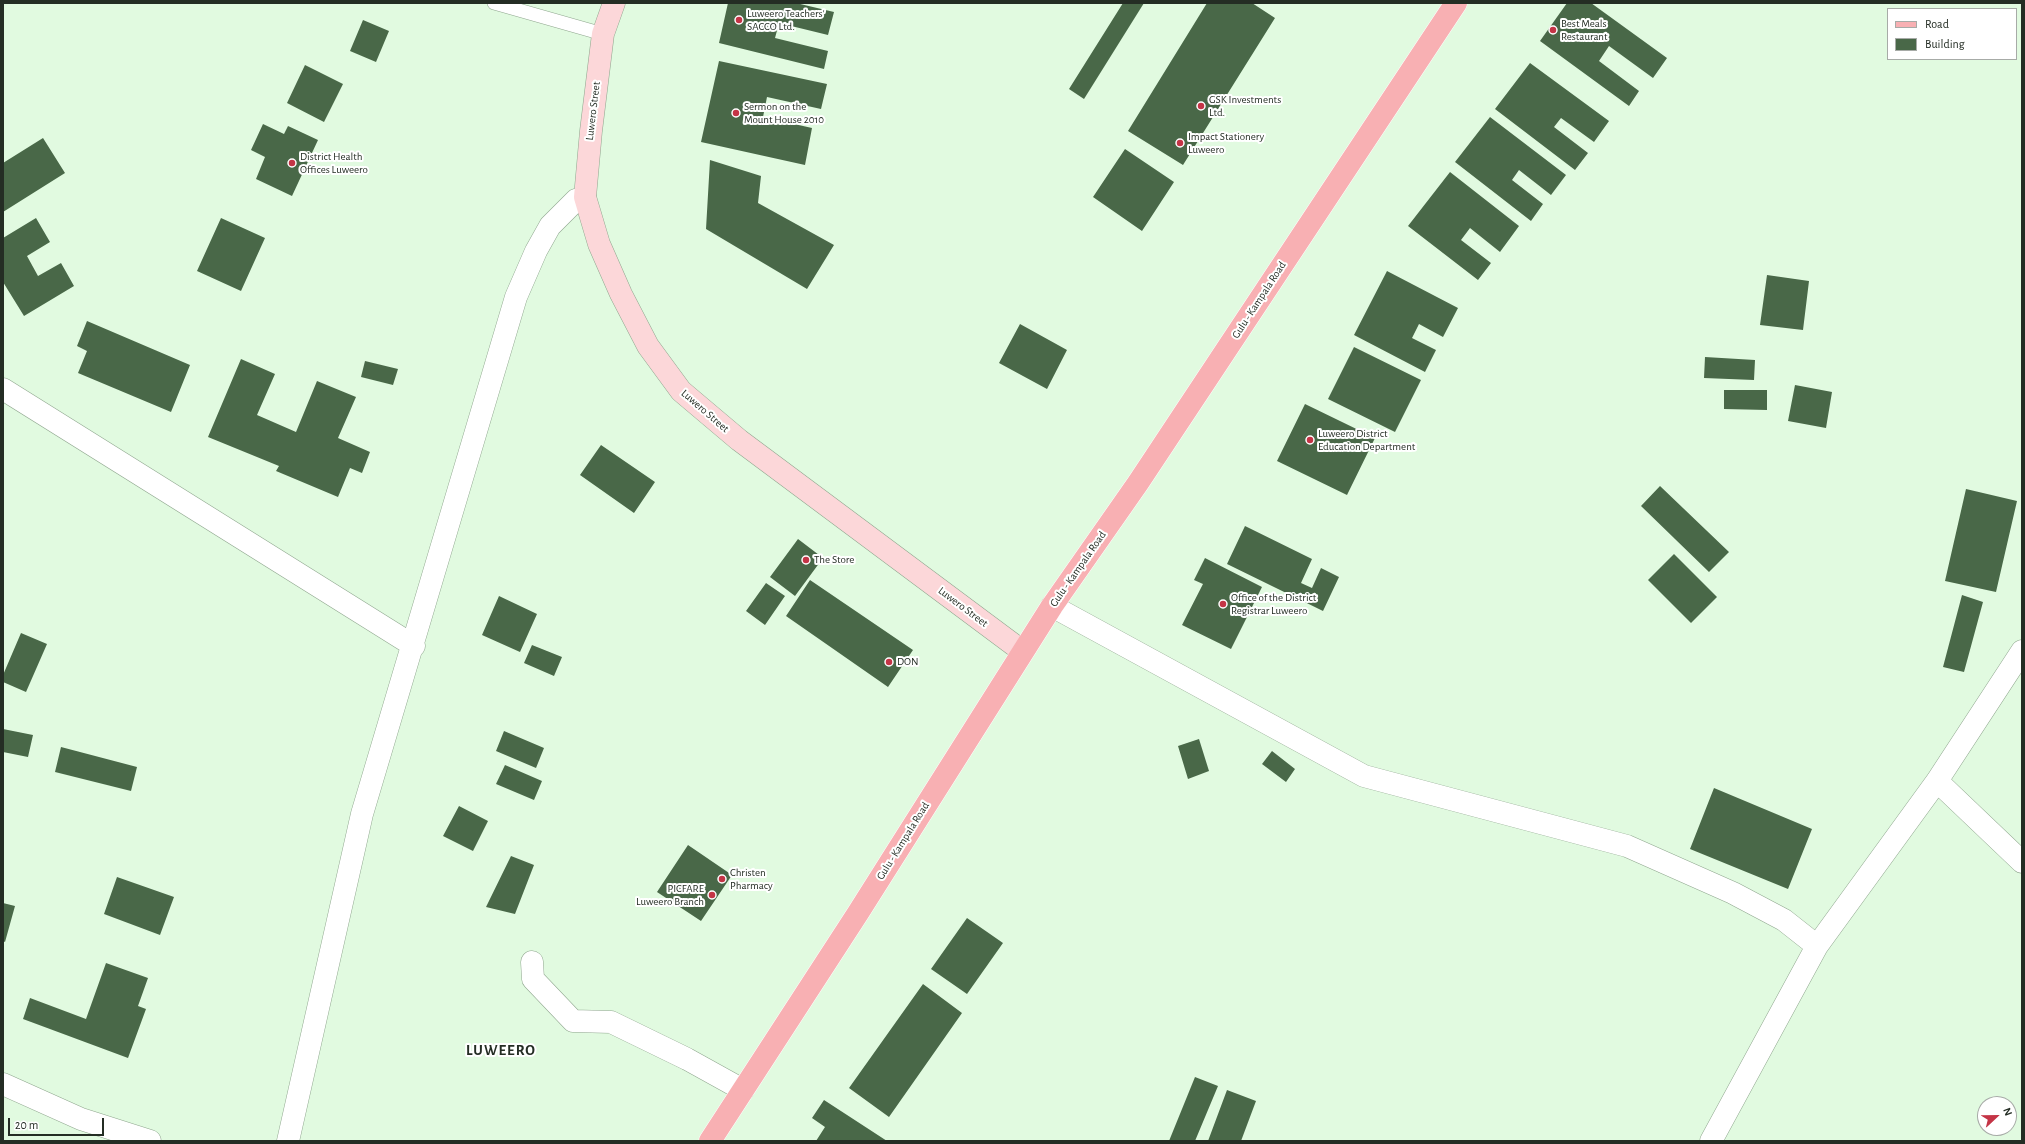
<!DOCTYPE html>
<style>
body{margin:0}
#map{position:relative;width:2025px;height:1144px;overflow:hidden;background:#e1fae0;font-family:"Alegreya Sans",sans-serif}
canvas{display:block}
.frame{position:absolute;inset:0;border:4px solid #242d24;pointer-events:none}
.legend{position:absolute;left:1887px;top:8px;width:130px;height:52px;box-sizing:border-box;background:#fff;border:1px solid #a7aba7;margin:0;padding:5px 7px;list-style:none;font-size:12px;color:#242d24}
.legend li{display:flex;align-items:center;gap:8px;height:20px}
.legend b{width:20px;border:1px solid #a7aba7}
.north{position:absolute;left:1977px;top:1096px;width:40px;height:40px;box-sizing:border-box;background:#fff;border:1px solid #a7aba7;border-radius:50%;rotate:68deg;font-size:11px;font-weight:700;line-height:16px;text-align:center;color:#242d24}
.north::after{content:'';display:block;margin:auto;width:14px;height:18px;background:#c43446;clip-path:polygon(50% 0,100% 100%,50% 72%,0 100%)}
.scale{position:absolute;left:8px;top:1118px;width:96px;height:18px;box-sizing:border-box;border:2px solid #242d24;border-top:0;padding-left:5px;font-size:12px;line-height:14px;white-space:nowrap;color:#242d24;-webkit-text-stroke:3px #fff;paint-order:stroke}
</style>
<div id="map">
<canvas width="2025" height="1144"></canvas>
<div class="frame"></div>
<ul class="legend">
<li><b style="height:5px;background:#f8b0b3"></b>Road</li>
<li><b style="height:11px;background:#496848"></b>Building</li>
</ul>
<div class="north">N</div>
<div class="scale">20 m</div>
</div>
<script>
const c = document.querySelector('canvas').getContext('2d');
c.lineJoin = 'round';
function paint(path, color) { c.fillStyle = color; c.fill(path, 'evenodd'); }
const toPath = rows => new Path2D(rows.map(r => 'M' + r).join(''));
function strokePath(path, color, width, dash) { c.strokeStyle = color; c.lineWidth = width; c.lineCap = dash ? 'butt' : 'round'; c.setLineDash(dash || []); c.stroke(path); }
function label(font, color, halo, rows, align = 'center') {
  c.font = font + ' "Alegreya Sans",sans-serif'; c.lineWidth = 4; c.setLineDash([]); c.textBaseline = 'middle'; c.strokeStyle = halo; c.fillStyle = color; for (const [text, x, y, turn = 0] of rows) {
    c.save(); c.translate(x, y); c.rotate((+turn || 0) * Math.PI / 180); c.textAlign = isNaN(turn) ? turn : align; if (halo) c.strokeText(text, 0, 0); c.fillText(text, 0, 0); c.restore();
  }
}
paint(toPath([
 [728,3,796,3,834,12,828,35,779,23,775,38,828,51,824,69,719,43],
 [1123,3,1144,3,1084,99,1069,89],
 [1207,3,1252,3,1275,18,1183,165,1128,131],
 [1567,3,1591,3,1667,58,1653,78,1609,46,1599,61,1639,91,1629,106,1540,41],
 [363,20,389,31,376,62,350,51],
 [719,61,827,84,821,109,767,97,763,117,812,128,805,165,701,142],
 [1530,63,1609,121,1594,142,1561,118,1554,127,1588,153,1575,170,1495,109],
 [305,65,343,84,324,122,287,103],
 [1490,117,1566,175,1551,195,1519,170,1512,180,1543,204,1531,221,1455,162],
 [263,124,284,134,288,126,318,140,292,196,256,179,265,157,251,150],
 [43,138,65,173,3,212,3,163],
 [1125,149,1174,182,1142,231,1093,197],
 [710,160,761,176,758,203,834,245,807,289,706,229],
 [1450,172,1519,226,1500,252,1470,228,1461,240,1491,263,1478,280,1408,226],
 [36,218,50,242,27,256,38,276,61,263,74,286,24,316,3,282,3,238],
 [221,218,265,238,241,291,197,271],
 [1387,271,1458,308,1443,337,1419,324,1412,338,1436,350,1425,372,1354,335],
 [1767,275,1809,281,1803,330,1760,325],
 [87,321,190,365,171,412,78,373,87,351,77,346],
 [1020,324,1067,350,1047,389,999,363],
 [1354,347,1421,380,1395,432,1328,399],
 [1705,357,1755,360,1754,380,1704,378],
 [241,359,275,374,257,415,296,432,317,381,356,397,338,438,370,452,362,473,350,468,338,497,276,471,279,466,208,437],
 [365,361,398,369,393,385,361,377],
 [1795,385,1832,392,1826,428,1788,421],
 [1724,390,1767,390,1767,410,1724,409],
 [1305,404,1375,438,1347,495,1277,461],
 [601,445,655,482,634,513,580,475],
 [1660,486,1729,552,1709,572,1641,506],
 [1966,489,2017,501,1996,592,1945,581],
 [1245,526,1312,559,1301,583,1312,588,1321,568,1339,577,1323,611,1227,564],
 [798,539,823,558,795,596,770,577],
 [1674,554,1717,597,1691,623,1648,580],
 [1205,558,1262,587,1231,649,1182,625,1203,584,1194,580],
 [810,580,913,650,888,687,786,616],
 [766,583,785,596,765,625,746,611],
 [1962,595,1983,602,1964,672,1943,667],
 [499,596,537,614,520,652,482,635],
 [21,633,47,644,26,692,3,682,3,675],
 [532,645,562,657,554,676,524,663],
 [3,729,33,735,28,757,3,752],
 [504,731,544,748,536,768,496,751],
 [1199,739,1209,771,1188,779,1178,746],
 [61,747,137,767,131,791,55,772],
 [1272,751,1295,769,1286,782,1262,764],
 [505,765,542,781,534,800,496,784],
 [1714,788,1812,829,1788,889,1690,849],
 [459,806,488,821,473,851,443,836],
 [688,845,732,875,701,921,657,892],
 [511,856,534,865,515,914,486,907],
 [117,877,174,897,160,935,104,914],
 [3,903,15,906,5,942,3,941],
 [967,918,1003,943,967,994,931,969],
 [106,963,148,978,138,1006,146,1009,128,1058,23,1019,30,998,86,1019],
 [923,984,962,1013,889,1117,849,1088],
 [1195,1077,1218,1086,1195,1141,1169,1141],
 [1227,1090,1256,1101,1241,1141,1208,1141],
 [824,1100,887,1141,816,1141,825,1127,812,1118]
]), '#496848');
const lane = toPath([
 [494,3,603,34]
]);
const street = toPath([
 [3,389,414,646],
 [1052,606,1364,776,1627,846,1733,893,1784,920,1817,946],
 [1937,781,2022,862],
 [532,962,533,979,573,1021,611,1022,687,1059,743,1090],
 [3,1084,81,1119,150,1141],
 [288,1141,362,814,516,297,536,251,550,226,576,200,585,197],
 [1711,1141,1817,946,1937,781,2022,651]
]);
const secondary = toPath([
 [614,3,603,34,591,131,585,197,599,244,621,294,648,346,681,391,739,440,1022,651]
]);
const primary = toPath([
 [710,1141,858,913,1052,606,1138,483,1456,3]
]);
strokePath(lane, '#8fa68e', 14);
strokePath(street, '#8fa68e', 23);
strokePath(secondary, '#8fa68e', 23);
strokePath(primary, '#fff', 23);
strokePath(lane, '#fff', 13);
strokePath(street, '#fff', 22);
strokePath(secondary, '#fcd7d9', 22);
strokePath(primary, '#f8b0b3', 22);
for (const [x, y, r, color] of [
 [739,20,4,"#c43446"],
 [1553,30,4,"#c43446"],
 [1201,106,4,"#c43446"],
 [736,113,4,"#c43446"],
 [1180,143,4,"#c43446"],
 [292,163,4,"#c43446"],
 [1310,440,4,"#c43446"],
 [806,560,4,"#c43446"],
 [1223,604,4,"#c43446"],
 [889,662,4,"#c43446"],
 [722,879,4,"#c43446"],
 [712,895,4,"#c43446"]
]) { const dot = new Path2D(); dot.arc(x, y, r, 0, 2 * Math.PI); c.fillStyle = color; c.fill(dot); strokePath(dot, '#fff', 1.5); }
label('11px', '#242d24', '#fff', [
 ["Luweero Teachers'",747,14],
 ["SACCO Ltd.",747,27],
 ["Best Meals",1561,24],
 ["Restaurant",1561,37],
 ["GSK Investments",1209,100],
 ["Ltd.",1209,113],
 ["Sermon on the",744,107],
 ["Mount House 2010",744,120],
 ["Impact Stationery",1188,137],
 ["Luweero",1188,150],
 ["District Health",300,157],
 ["Offices Luweero",300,170],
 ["Luweero District",1318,434],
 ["Education Department",1318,447],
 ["The Store",814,560],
 ["Office of the District",1231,598],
 ["Registrar Luweero",1231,611],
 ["DON",897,662],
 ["Christen",730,873],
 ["Pharmacy",730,886],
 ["PICFARE",704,889,"right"],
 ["Luweero Branch",704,902,"right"]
], 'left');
label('11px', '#242d24', '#fff', [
 ["Luwero Street",593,111,-83],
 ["Gulu - Kampala Road",1259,300,-57],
 ["Luwero Street",705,411,41],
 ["Gulu - Kampala Road",1078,569,-55],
 ["Luwero Street",963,607,37],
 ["Gulu - Kampala Road",903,841,-58]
]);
c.letterSpacing = '1px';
label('bold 15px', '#242d24', '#fff', [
 ["LUWEERO",501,1050]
]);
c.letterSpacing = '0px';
</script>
